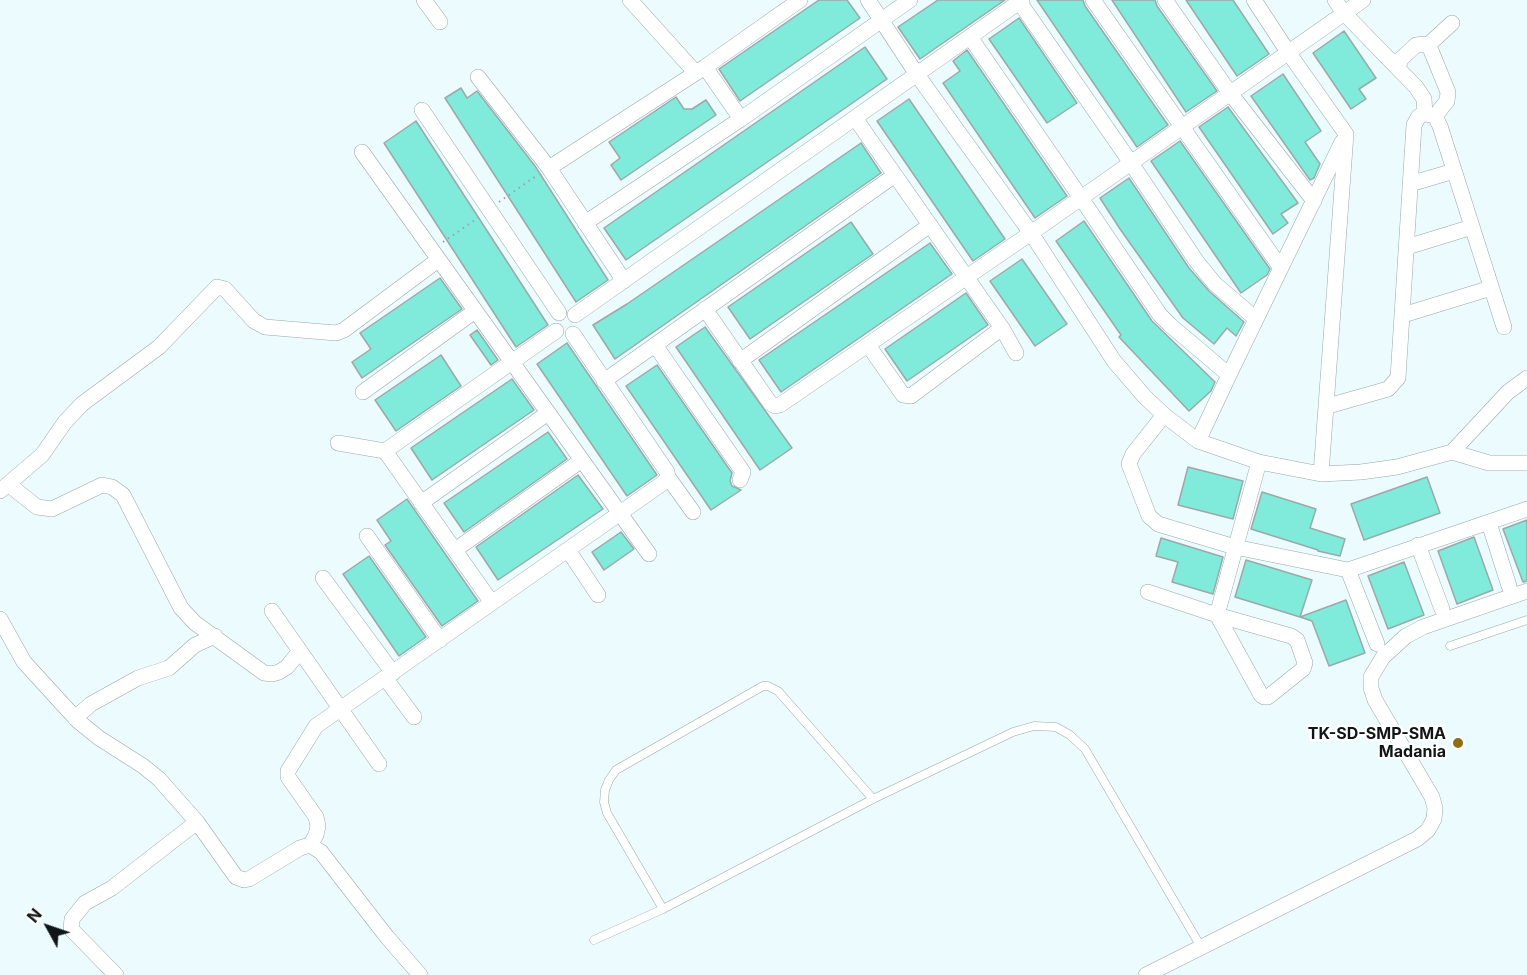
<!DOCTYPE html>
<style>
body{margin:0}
#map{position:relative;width:1527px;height:975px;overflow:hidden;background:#ecfcfe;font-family:Inter,sans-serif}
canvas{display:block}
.north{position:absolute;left:18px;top:897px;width:60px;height:60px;-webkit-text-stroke:4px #fff;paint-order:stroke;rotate:310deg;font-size:16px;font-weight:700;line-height:24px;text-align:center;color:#101617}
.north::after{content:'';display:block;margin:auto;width:21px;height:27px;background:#101617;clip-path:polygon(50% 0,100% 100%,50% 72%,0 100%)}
</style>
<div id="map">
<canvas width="1527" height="975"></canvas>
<div class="north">N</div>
</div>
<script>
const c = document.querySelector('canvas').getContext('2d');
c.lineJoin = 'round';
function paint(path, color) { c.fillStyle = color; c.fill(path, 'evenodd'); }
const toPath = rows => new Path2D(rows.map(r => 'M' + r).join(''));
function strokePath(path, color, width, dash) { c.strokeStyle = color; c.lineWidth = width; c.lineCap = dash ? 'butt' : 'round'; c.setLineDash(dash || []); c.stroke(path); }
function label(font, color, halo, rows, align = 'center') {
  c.font = font + ' Inter,sans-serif'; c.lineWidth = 4.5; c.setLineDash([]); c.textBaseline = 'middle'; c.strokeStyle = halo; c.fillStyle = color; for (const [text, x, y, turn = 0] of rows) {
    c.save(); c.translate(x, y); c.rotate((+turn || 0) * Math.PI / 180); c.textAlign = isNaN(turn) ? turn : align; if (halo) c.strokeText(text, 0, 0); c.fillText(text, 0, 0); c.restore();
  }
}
const building = toPath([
 [819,0,847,0,860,18,740,101,719,69,819,0],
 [938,0,1005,0,920,59,898,27,938,0],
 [1037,0,1083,0,1085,6,1168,125,1137,147,1037,0],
 [1112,0,1155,0,1157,6,1217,91,1186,112,1112,0],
 [1186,0,1233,0,1269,54,1237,76,1186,0],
 [1019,18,1077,103,1047,123,989,39,1019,18],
 [1344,31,1376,78,1359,89,1366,99,1351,109,1313,53,1344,31],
 [865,47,887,79,626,260,604,228,865,47],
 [967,50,1067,196,1035,218,943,83,960,71,953,61,967,50],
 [1283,74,1321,131,1305,142,1320,164,1314,178,1310,180,1251,96,1283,74],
 [461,88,467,98,477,91,535,166,608,280,576,302,445,98,461,88],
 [676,97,684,109,692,109,706,100,716,115,621,180,611,165,620,158,609,142,676,97],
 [909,99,1005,239,973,261,877,121,909,99],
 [1228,107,1298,203,1281,214,1288,223,1273,234,1199,127,1228,107],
 [416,121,548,325,516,347,384,143,416,121],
 [1180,141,1270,269,1267,275,1241,293,1151,161,1180,141],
 [861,143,881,173,615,359,593,325,627,304,861,143],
 [1129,178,1189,268,1209,291,1244,322,1236,336,1227,328,1214,344,1183,318,1120,229,1100,198,1129,178],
 [1084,221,1152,321,1215,382,1211,391,1189,411,1119,337,1121,335,1056,241,1084,221],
 [851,222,873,254,750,339,728,307,851,222],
 [930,243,952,274,781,392,759,360,930,243],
 [1022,259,1067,324,1035,346,990,281,1022,259],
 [440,278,462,309,362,378,352,362,371,349,360,333,440,278],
 [966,293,988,325,907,381,885,349,966,293],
 [705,327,792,448,760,470,676,347,705,327],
 [477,330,498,360,491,365,470,335,477,330],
 [567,343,657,475,627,496,537,364,567,343],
 [441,355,461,386,396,431,375,400,441,355],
 [657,365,732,473,730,481,732,486,741,490,711,510,626,386,657,365],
 [512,379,534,410,432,480,411,448,512,379],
 [548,432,567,459,464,532,444,503,548,432],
 [1188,467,1243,481,1233,519,1178,505,1188,467],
 [578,475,603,509,498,580,476,547,578,475],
 [1427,477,1440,513,1364,540,1351,504,1427,477],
 [1262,492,1316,509,1310,528,1345,539,1340,556,1318,551,1318,550,1251,529,1262,492],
 [407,499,478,601,442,626,385,545,391,541,377,520,407,499],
 [1527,520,1527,581,1523,582,1503,529,1527,520],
 [621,532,634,549,604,570,592,552,621,532],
 [1474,537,1493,590,1457,604,1438,551,1474,537],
 [1161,538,1223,557,1213,594,1172,582,1178,562,1156,556,1161,538],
 [369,556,426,637,399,656,343,574,369,556],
 [1246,560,1312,580,1300,617,1235,597,1246,560],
 [1404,562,1424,615,1388,629,1368,576,1404,562],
 [1346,600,1365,653,1329,666,1312,621,1300,617,1346,600]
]);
paint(building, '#80ebdb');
strokePath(building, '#9ba9a7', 1.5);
const lane = toPath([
 [1450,646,1527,620],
 [663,909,607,813,604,802,605,790,609,780,616,770,763,686,768,686,778,691,873,799],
 [594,940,663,909,873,799,1013,732,1034,726,1056,727,1070,735,1085,749,1201,947]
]);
const street = toPath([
 [424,0,440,22],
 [630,0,695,72],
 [868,0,918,76,1031,233,1114,361,1145,397,1164,415,1198,441,1259,462,1321,474,1361,472,1397,467,1452,452,1508,392,1527,378],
 [1018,0,1131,163,1197,262,1215,284,1256,319],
 [1093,0,1281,268],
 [1165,0,1230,93,1314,201],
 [1254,0,1288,52,1346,134,1321,474],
 [1335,0,1344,13,1416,87,1424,99,1425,114],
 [970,37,1081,198,1160,315,1170,325,1229,375],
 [1427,46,1452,23],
 [705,67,741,119],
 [1398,67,1401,59,1416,45,1425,44,1430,48,1448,92,1447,101,1435,116],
 [478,77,549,168,624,281],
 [422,110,559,313],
 [855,118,1002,328,911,396,903,395,868,345],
 [362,152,649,554],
 [549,168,705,67,800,0],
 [1410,184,1454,171],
 [585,223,741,119,910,0],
 [1407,247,1472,227],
 [705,309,770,403,775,406,780,405,1031,233,1363,0],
 [575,315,1022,0],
 [1403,315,1491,288],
 [1002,328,1016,353],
 [655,345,743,472,740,480],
 [740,361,930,225],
 [604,381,895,175],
 [363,392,475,311],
 [1328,406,1388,389,1398,378,1414,125,1419,116,1425,114,1435,116,1440,126,1504,327],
 [1164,415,1133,454,1129,464,1149,516,1158,524,1235,547,1348,570,1527,509],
 [1198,441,1229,375,1342,142],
 [338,443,385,451],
 [1452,452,1489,463,1527,463],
 [668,477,693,512],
 [8,484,37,507,52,509,102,485,112,487,123,495,181,608,195,623,264,673,272,674,279,672,287,667,300,651],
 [0,491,42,455,65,422,82,404,159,347,217,287,225,289,254,321,265,327,336,333,344,330,438,260],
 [421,503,548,413],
 [1489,523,1509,586],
 [367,536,440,640],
 [1418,545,1442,609],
 [455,550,582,460],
 [568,550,598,595],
 [1348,570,1377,644],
 [323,578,393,673],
 [1148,592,1217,615,1291,636,1297,640,1305,663,1303,669,1268,697,1264,697,1261,695,1217,615,1259,462],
 [492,603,385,451,556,331],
 [272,611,379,764],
 [0,619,24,662,78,721,99,738,143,766,159,779,197,822,236,877,244,880,249,879,300,848,310,845,316,835,318,826,316,817,288,777,288,771,316,726,663,483,668,477,667,472,573,334],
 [386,679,414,717],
 [75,718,91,704,138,678,169,668,195,645,215,636],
 [310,845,321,852,387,937,420,975],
 [116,975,71,929,72,919,85,903,112,888,197,822],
 [1146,975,1417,839,1428,830,1434,819,1435,808,1432,797,1375,700,1371,688,1371,677,1383,657,1406,636,1423,627,1527,591]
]);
strokePath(lane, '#98a7a9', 9);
strokePath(street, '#98a7a9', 16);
strokePath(toPath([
 [499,202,536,176],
 [443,242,478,218]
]), '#98a4a5', 2, [1.5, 4.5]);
strokePath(lane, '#fff', 8);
strokePath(street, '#fff', 15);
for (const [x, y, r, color] of [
 [1458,743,6,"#8f6d11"]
]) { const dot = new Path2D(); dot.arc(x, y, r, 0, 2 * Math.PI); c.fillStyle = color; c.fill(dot); strokePath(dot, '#fff', 2); }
label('bold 16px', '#101617', '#fff', [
 ["TK-SD-SMP-SMA",1446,734],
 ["Madania",1446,752]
], 'right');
</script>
